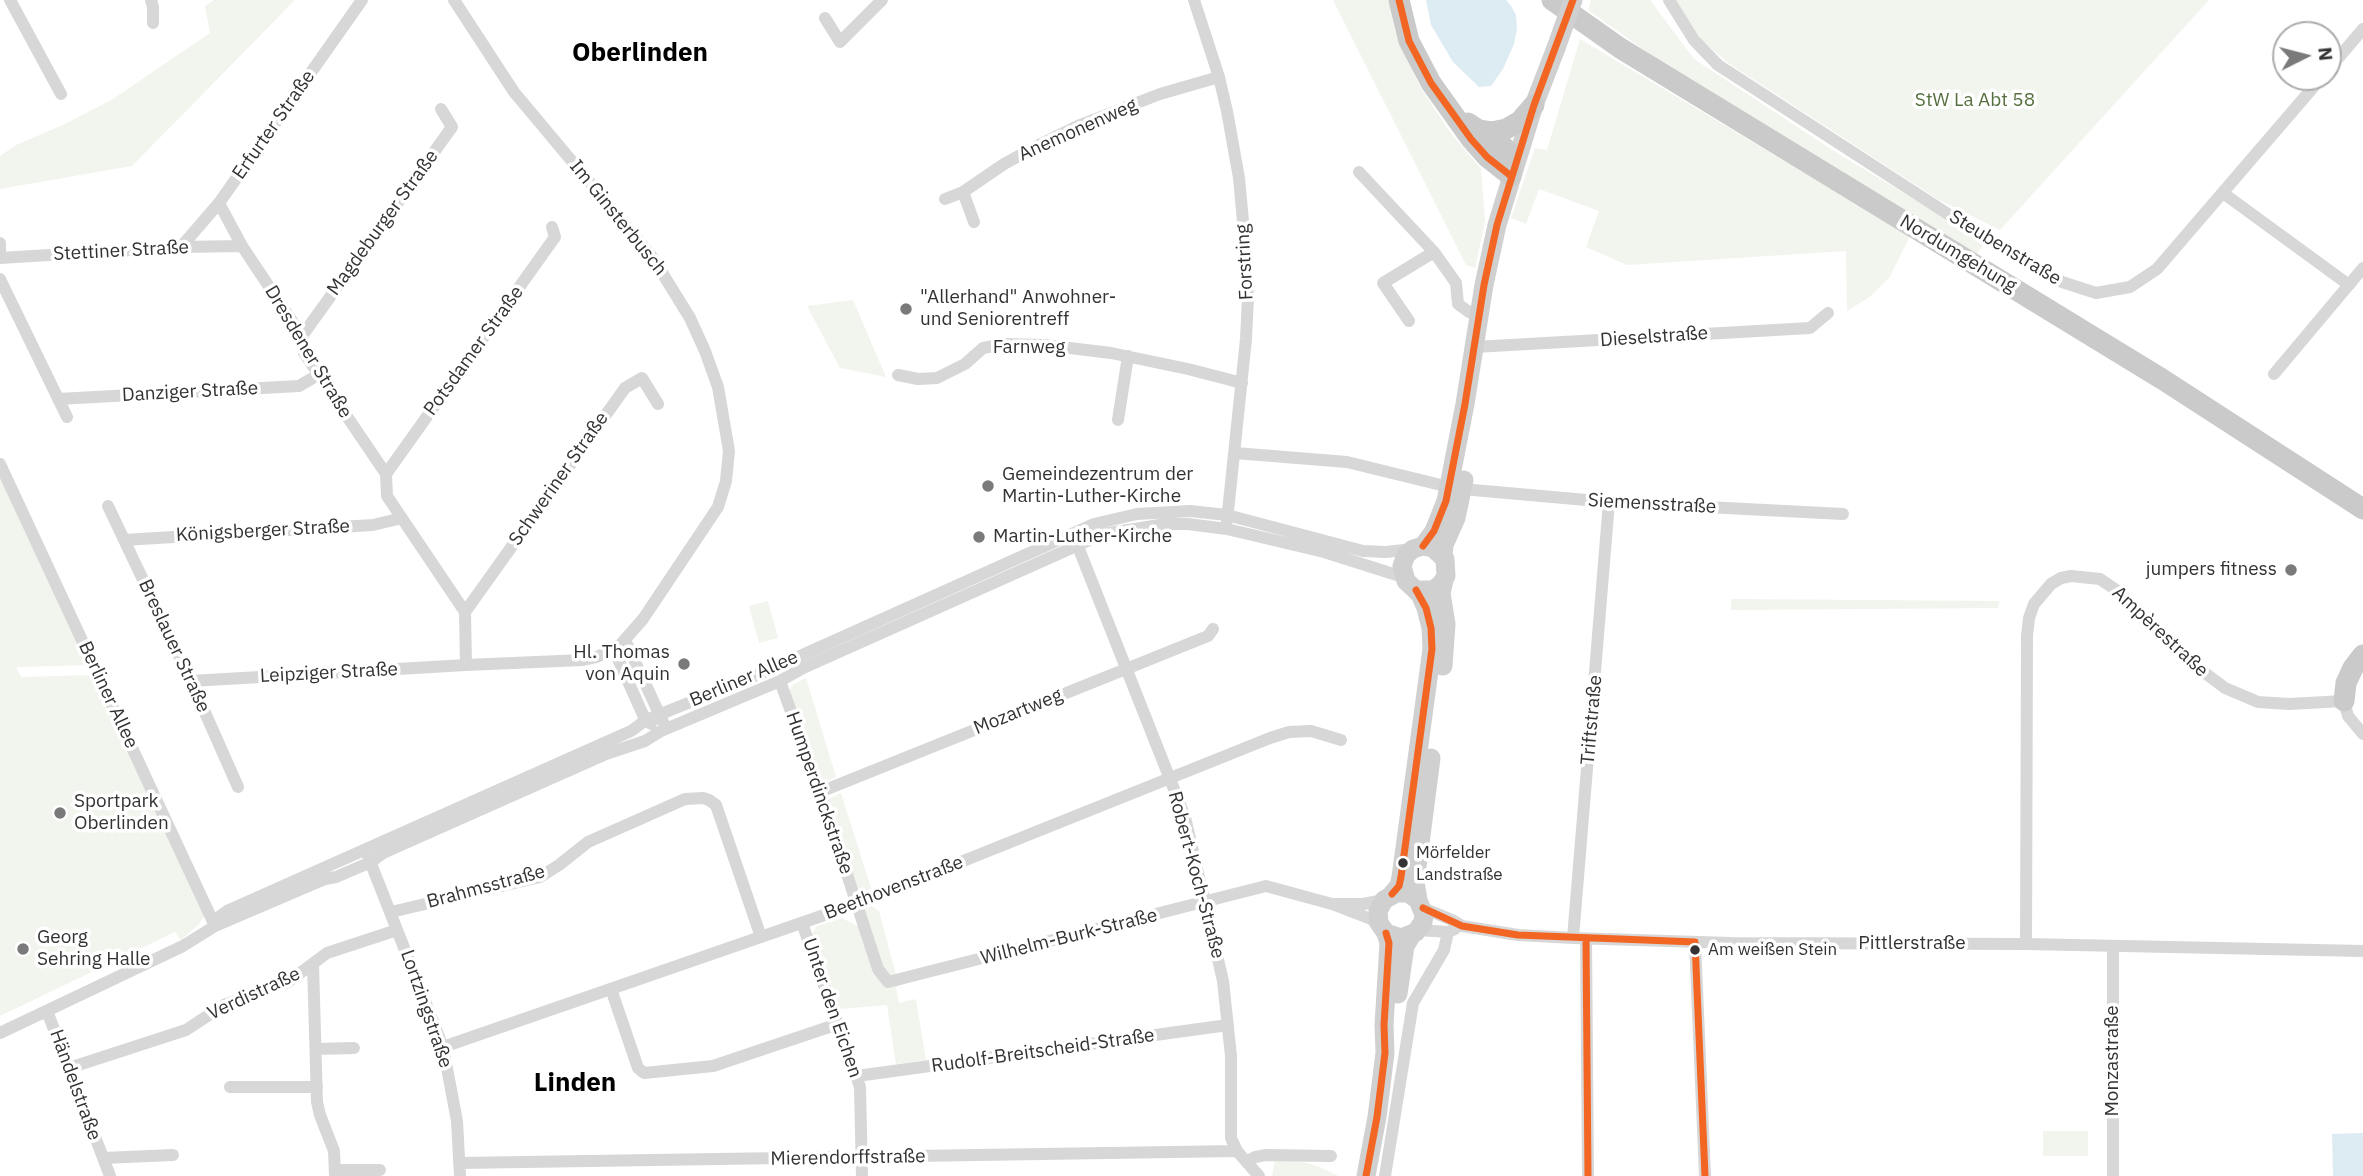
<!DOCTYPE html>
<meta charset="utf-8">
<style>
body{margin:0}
#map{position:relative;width:2363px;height:1176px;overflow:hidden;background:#fff;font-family:"IBM Plex Sans",sans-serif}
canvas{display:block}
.north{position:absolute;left:2272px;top:21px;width:70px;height:70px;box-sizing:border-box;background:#fff;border:2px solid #adadad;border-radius:50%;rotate:84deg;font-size:19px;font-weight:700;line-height:28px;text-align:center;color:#333}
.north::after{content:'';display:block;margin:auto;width:24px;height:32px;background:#7a7a7a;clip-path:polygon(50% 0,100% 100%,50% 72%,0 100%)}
</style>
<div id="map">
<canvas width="2363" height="1176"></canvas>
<div class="north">N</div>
</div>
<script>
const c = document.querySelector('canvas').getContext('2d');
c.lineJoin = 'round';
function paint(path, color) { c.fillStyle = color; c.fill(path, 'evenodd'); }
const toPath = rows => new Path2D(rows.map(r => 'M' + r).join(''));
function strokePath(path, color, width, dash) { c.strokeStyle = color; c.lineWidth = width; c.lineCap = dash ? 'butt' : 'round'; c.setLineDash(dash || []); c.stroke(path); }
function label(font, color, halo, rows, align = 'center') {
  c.font = font + ' "IBM Plex Sans",sans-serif'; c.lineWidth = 7; c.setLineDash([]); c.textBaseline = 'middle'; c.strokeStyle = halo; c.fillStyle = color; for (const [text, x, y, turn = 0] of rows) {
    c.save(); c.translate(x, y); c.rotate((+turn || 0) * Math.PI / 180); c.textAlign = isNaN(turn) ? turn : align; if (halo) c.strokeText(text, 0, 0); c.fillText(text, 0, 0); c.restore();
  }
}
paint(toPath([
 [214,0,295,0,132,166,0,189,0,156,16,145,63,125,113,99,210,33,205,6],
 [1333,0,1390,0,1396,33,1419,85,1450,132,1481,169,1485,222,1475,268,1466,265],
 [1591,0,1650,0,1694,59,1837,153,1986,242,1976,255,1661,62,1588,10],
 [1675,0,2209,0,2000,230,1939,200,1728,63,1702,40],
 [1580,39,1910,236,1889,278,1871,296,1847,311,1846,251,1627,265,1586,247,1599,211,1539,189,1526,224,1511,218,1535,148,1547,150],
 [853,300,886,377,840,368,807,306],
 [0,459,90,665,16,667,21,677,95,675,208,912,198,925,181,940,175,932,0,1016],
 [1731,599,1999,601,1998,608,1731,610],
 [768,601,778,638,759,643,749,606],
 [806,678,836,777,827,781,819,777,789,692,792,685],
 [841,793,871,888,865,891,858,889,828,805,829,799],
 [872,906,879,911,899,986,896,987,899,1003,916,999,926,1060,896,1064,887,1005,839,1009,812,934,817,926,842,918,857,926,866,923,862,909],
 [2043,1131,2088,1131,2088,1156,2043,1156],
 [1275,1159,1292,1159,1317,1166,1339,1176,1272,1176]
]), '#f1f5ed');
paint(toPath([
 [1426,0,1506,0,1511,6,1516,15,1517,29,1514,44,1503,69,1491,86,1479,87,1453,62,1431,25],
 [2363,1133,2363,1176,2333,1176,2332,1134]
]), '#ddebf3');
strokePath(toPath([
 [10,0,61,94],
 [151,0,153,7,153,23],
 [1194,0,1219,77,1227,111,1239,178,1245,243,1248,297,1246,339,1227,521],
 [1669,0,1694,40,1718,65,1968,227,2062,282,2096,293,2130,287,2157,269,2322,77],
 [825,18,840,42,882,0],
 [2328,70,2363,29],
 [1359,172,1434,252,1456,283,1458,304,1469,312,1479,314],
 [963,192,974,222],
 [2223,193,2349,285],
 [945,199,963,192,1004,164,1037,146,1080,125,1160,94,1219,77],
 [219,203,242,246,302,336,304,353,386,474,387,496,465,612,466,665,583,660,597,657,620,645,643,619,718,507,726,481,729,451,718,387,705,351,690,318,653,258,514,92,454,0],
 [0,243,0,255],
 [181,247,219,203,362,0],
 [0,258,181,247,242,246],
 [0,279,67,417],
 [1409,321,1383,283,1434,252],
 [302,336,452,127,441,109],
 [1475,347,1810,328,1828,313],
 [2274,374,2363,268],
 [898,375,918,379,937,378,965,364,983,348,1005,344,1045,345,1111,353,1188,369,1242,383],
 [58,399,299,386,318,375],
 [1118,420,1128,356],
 [1235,453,1347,462,1449,487],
 [0,464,215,926],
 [386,474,555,237,552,227],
 [1462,489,1609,502,1843,514],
 [108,506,191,681,238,787],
 [1075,539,1185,817,1223,981,1231,1056,1231,1138,1237,1151,1259,1176],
 [124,540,373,525,402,518],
 [465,612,625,388,642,378,658,404],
 [625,640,663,722],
 [614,650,644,717,651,724],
 [191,681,466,665],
 [780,681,820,792,878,969,888,982,1266,886,1332,904,1371,919,1381,927],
 [820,792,1208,636,1213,629],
 [368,856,443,1047,457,1121,460,1176],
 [1333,904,1363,904,1384,900],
 [1423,908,1452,920,1462,926,1518,935,1573,938,1731,943,2026,944,2363,951],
 [391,912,540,877,559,865,588,842,685,799,703,798,709,800,716,805,761,937],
 [802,923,860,1087,862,1176],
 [215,926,219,917,227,911,631,731,646,720,760,674,1094,524,1137,514,1190,511,1227,515,1363,551,1386,552,1413,549],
 [1419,930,1448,932,1455,929],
 [1573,938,1609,502],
 [1586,939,1588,1176],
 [1695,942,1705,1176],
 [2026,944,2027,636,2029,618,2034,604,2051,584,2061,578,2071,576,2100,579,2119,592,2201,670,2225,688,2258,702,2289,704,2344,701,2348,716,2363,734],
 [2113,947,2113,1176],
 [313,964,317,1102,320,1115,334,1151,335,1176],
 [611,989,638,1068,644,1073,713,1066,838,1024],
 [47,1011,110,1176],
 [0,1033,183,946,215,926,325,879,336,877,371,862,383,853,606,754,645,741,661,731,780,681,803,668,1103,534,1166,524,1188,524,1227,529,1324,552,1403,577],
 [443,1047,856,904,1270,738,1289,732,1311,731,1341,740],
 [316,1049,354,1048],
 [69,1068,186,1030,224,1005,288,982,327,953,397,930],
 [857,1076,1228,1025],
 [230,1087,317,1087],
 [103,1158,173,1155],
 [1247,1161,1255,1157,1266,1155,1331,1156],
 [459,1163,1237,1151],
 [335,1170,380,1170],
 [1385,1176,1413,1003,1444,950,1448,932]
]), '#d7d7d7', 12);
strokePath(toPath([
 [1423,546,1434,531,1446,501,1465,404,1484,285,1497,225,1534,105,1556,48],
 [1443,556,1444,545,1456,518,1464,480],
 [1443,666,1446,624,1441,593,1444,580],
 [1392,894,1399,886,1401,877,1432,649,1431,628,1426,608,1420,594,1406,581,1402,566,1406,555,1413,549,1423,546,1433,548,1445,559,1446,576,1441,584,1433,590,1416,590],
 [1418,900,1415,882,1431,758],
 [1398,994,1405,946,1411,936],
 [1366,1176,1377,1117,1385,1053,1384,1025,1389,943,1386,933,1379,923,1378,911,1384,900,1396,893,1408,893,1418,900,1424,915,1423,922,1416,932,1401,938,1386,933]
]), '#d0d0d0', 19);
strokePath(toPath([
 [1399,0,1409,41,1431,83,1471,139,1487,157,1511,176],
 [1552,0,1620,48,2162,379,2363,509],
 [1468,123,1504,147,1510,154,1511,176],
 [1478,130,1492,132,1506,129,1520,121,1534,105],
 [2344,701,2346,683,2353,668,2363,655]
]), '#cacaca', 21);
strokePath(toPath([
 [1556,48,1573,0]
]), '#d0d0d0', 19);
strokePath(toPath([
 [1399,0,1409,41,1431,83,1471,139,1487,157,1511,176],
 [1423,546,1434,531,1446,501,1465,404,1484,285,1497,225,1534,105,1573,0],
 [1392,894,1399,886,1401,877,1432,649,1431,628,1426,608,1416,590],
 [1423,908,1462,926,1518,935,1695,942],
 [1586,939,1588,1176],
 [1695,942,1705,1176],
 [1366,1176,1377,1117,1385,1053,1384,1025,1389,943,1386,933]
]), '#f26522', 7);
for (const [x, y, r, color] of [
 [906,309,7,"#7a7a7a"],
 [988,486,7,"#7a7a7a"],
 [979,537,7,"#7a7a7a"],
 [2291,570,7,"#7a7a7a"],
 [684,664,7,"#7a7a7a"],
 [60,813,7,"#7a7a7a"],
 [1403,863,6,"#333"],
 [23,949,7,"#7a7a7a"],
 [1695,950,6,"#333"]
]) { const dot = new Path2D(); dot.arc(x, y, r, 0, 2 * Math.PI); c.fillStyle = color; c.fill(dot); strokePath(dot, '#fff', 2.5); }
label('17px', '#333', '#fff', [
 ["Mörfelder",1416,853],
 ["Landstraße",1416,875],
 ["Am weißen Stein",1708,950]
], 'left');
label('19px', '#56703f', '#fff', [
 ["StW La Abt 58",1975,101]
]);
label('19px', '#333', '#fff', [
 ["Erfurter Straße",274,125,-55],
 ["Anemonenweg",1078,130,-24],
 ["Im Ginsterbusch",618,218,51],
 ["Magdeburger Straße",383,223,-54],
 ["Steubenstraße",2005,248,31],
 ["Stettiner Straße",121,251,-3],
 ["Nordumgehung",1958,254,31],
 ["Forstring",1245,262,-93],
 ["Dieselstraße",1654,337,-4],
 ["Farnweg",1029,348],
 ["Potsdamer Straße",474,351,-54],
 ["Dresdener Straße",308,352,59],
 ["Danziger Straße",190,392,-3],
 ["Schweriner Straße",559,479,-55],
 ["Siemensstraße",1652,504,3],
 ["Königsberger Straße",263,531,-3],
 ["Ampèrestraße",2160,632,43],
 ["Breslauer Straße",174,646,65],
 ["Leipziger Straße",329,673,-3],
 ["Berliner Allee",744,679,-23],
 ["Berliner Allee",108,695,65],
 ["Mozartweg",1018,712,-22],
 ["Triftstraße",1592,720,-85],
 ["Humperdinckstraße",819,793,71],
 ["Robert-Koch-Straße",1196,875,75],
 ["Brahmsstraße",486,887,-15],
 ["Beethovenstraße",894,888,-21],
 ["Wilhelm-Burk-Straße",1069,937,-14],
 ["Pittlerstraße",1912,944],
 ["Verdistraße",254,994,-25],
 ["Unter den Eichen",832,1008,71],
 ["Lortzingstraße",426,1009,71],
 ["Rudolf-Breitscheid-Straße",1043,1051,-8],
 ["Monzastraße",2113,1061,-90],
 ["Händelstraße",75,1085,70],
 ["Mierendorffstraße",848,1158,-1]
]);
label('19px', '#333', '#fff', [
 ["\"Allerhand\" Anwohner-",920,298],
 ["und Seniorentreff",920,320],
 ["Gemeindezentrum der",1002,475],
 ["Martin-Luther-Kirche",1002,497],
 ["Martin-Luther-Kirche",993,537],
 ["jumpers fitness",2277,570,"right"],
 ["Hl. Thomas",670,653,"right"],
 ["von Aquin",670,675,"right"],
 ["Sportpark",74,802],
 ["Oberlinden",74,824],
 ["Georg",37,938],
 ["Sehring Halle",37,960]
], 'left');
label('bold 26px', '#000', '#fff', [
 ["Oberlinden",640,53],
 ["Linden",575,1083]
]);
</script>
